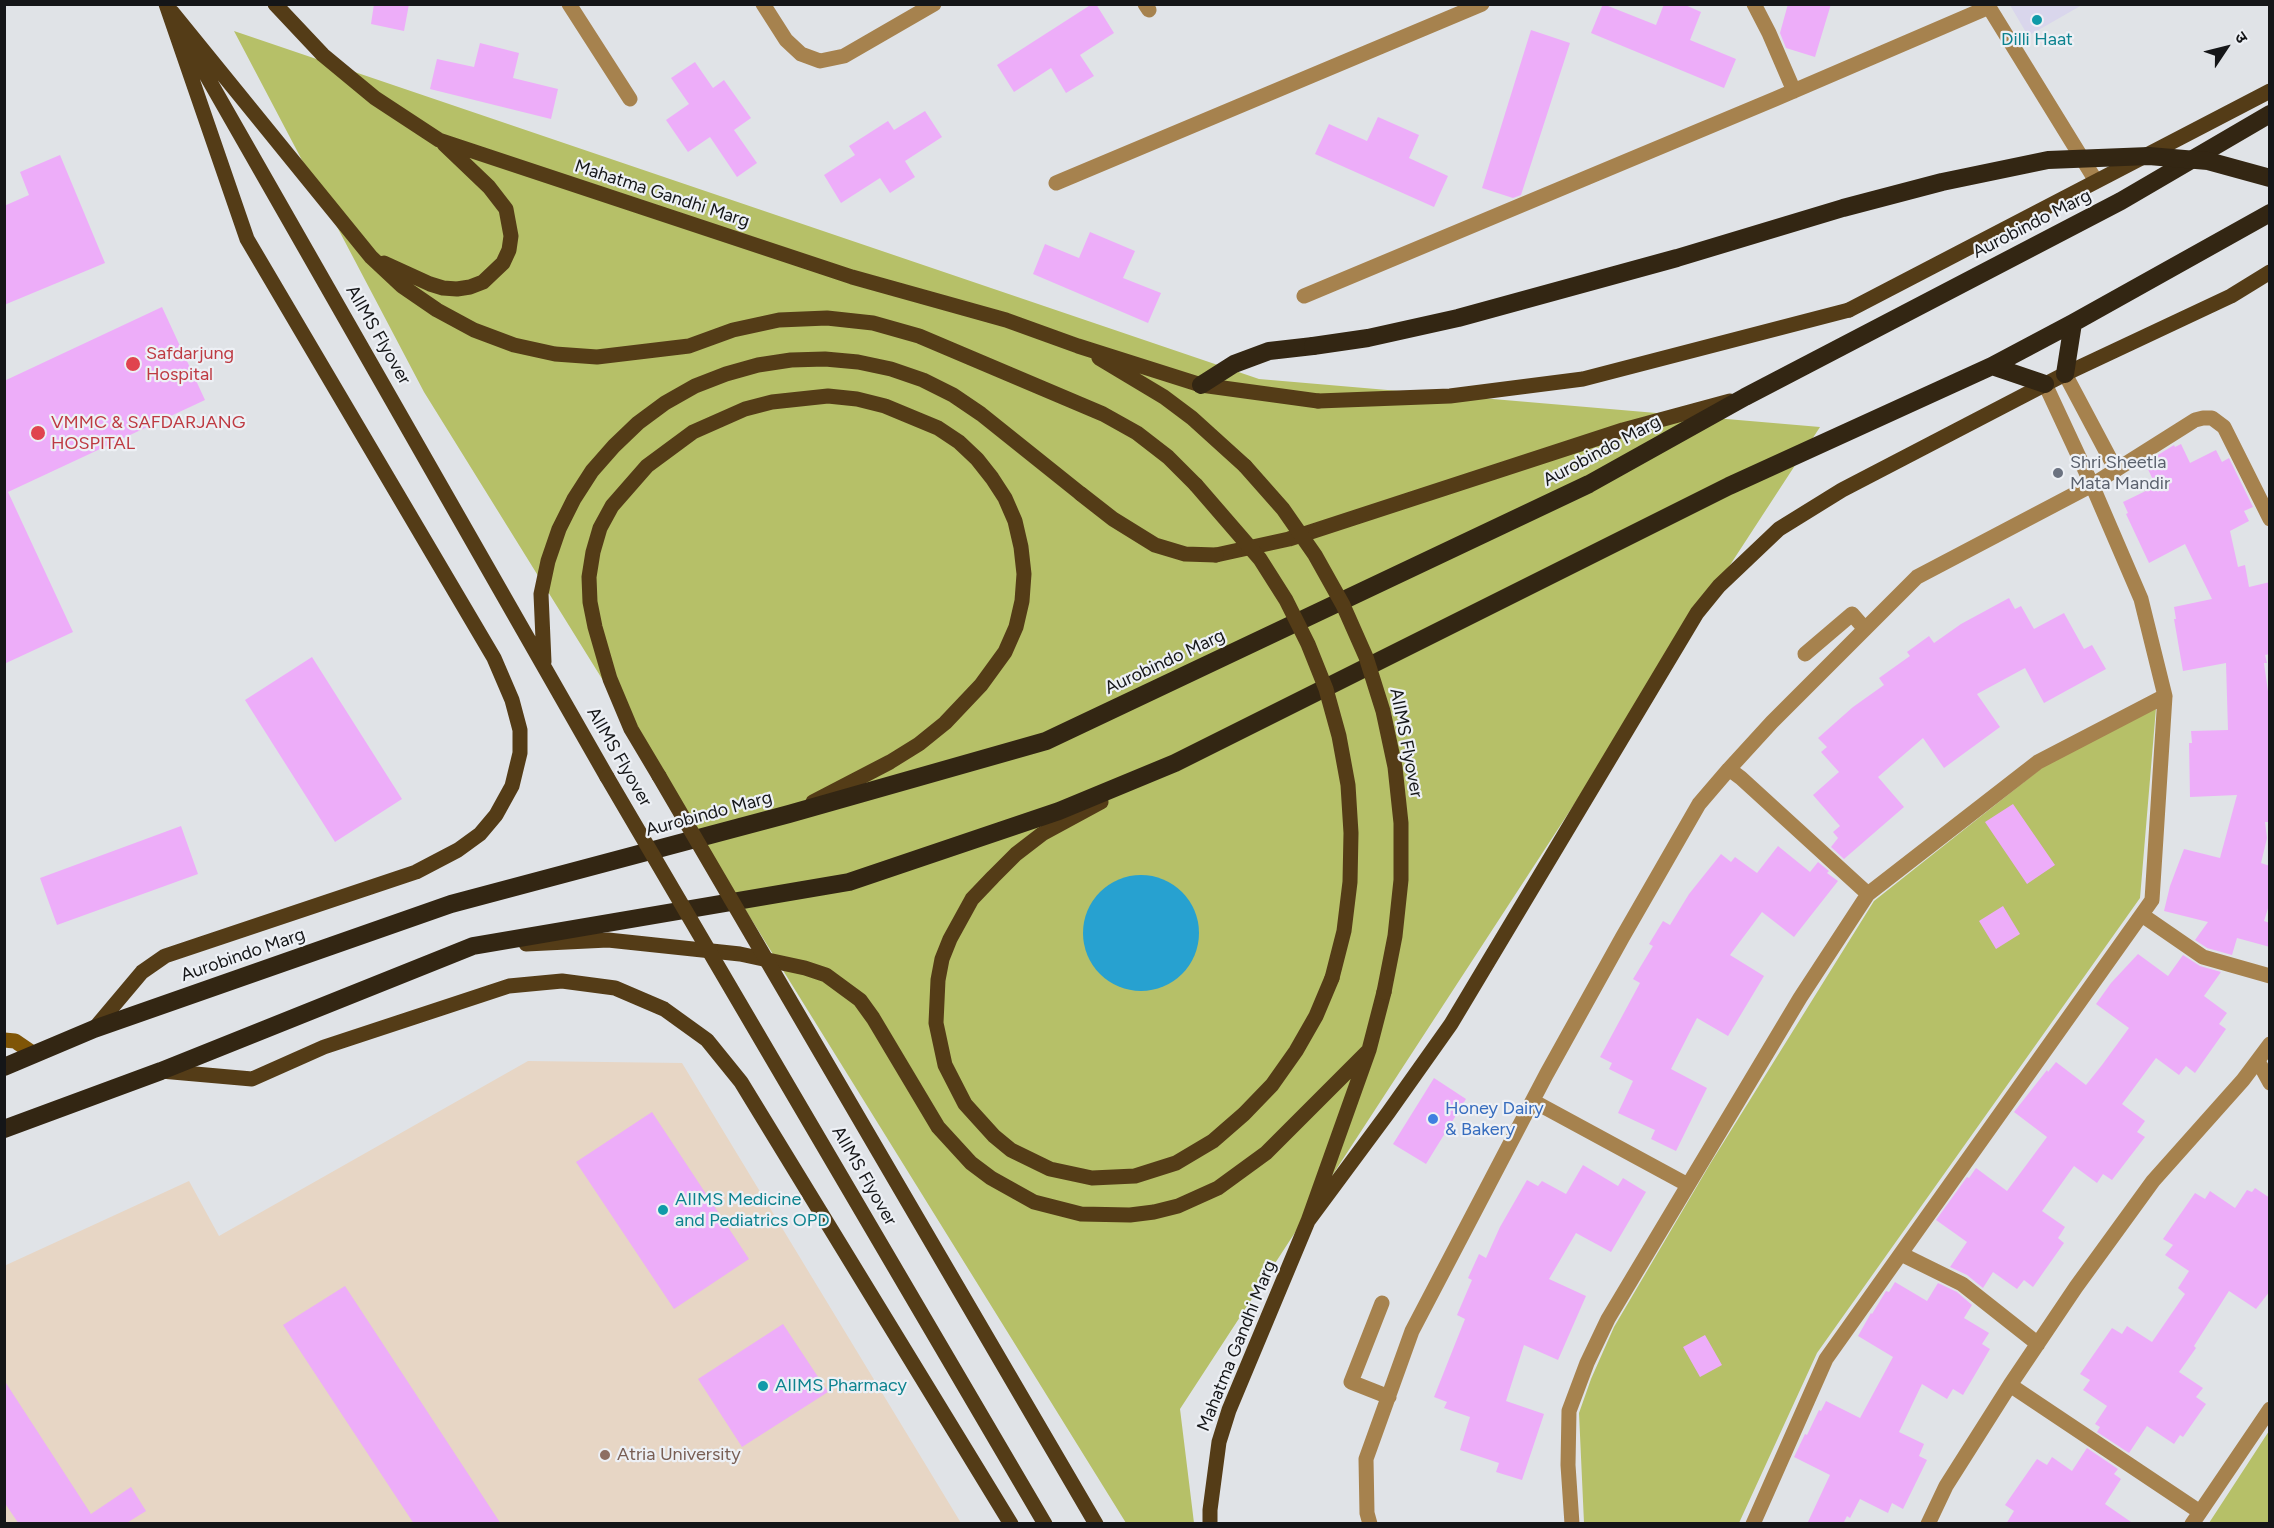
<!DOCTYPE html>
<meta charset="utf-8">
<style>
body{margin:0}
#map{position:relative;width:2274px;height:1528px;overflow:hidden;background:#e0e3e7;font-family:Figtree,"Noto Sans Devanagari",sans-serif}
canvas{display:block}
.frame{position:absolute;inset:0;border:6px solid #151618;pointer-events:none}
.north{position:absolute;left:2196px;top:18px;width:60px;height:60px;-webkit-text-stroke:4px #edf0f5;paint-order:stroke;rotate:55deg;font-size:16px;font-weight:700;line-height:24px;text-align:center;color:#151618}
.north::after{content:'';display:block;margin:auto;width:21px;height:27px;background:#151618;clip-path:polygon(50% 0,100% 100%,50% 72%,0 100%)}
</style>
<div id="map">
<canvas width="2274" height="1528"></canvas>
<div class="frame"></div>
<div class="north">उ</div>
</div>
<script>
const c = document.querySelector('canvas').getContext('2d');
c.lineJoin = 'round';
function paint(path, color) { c.fillStyle = color; c.fill(path, 'evenodd'); }
const toPath = rows => new Path2D(rows.map(r => 'M' + r).join(''));
function strokePath(path, color, width, dash) { c.strokeStyle = color; c.lineWidth = width; c.lineCap = dash ? 'butt' : 'round'; c.setLineDash(dash || []); c.stroke(path); }
function label(font, color, halo, rows, align = 'center') {
  c.font = font + ' Figtree,sans-serif'; c.lineWidth = 4.5; c.setLineDash([]); c.textBaseline = 'middle'; c.strokeStyle = halo; c.fillStyle = color; for (const [text, x, y, turn = 0] of rows) {
    c.save(); c.translate(x, y); c.rotate((+turn || 0) * Math.PI / 180); c.textAlign = isNaN(turn) ? turn : align; if (halo) c.strokeText(text, 0, 0); c.fillText(text, 0, 0); c.restore();
  }
}
paint(toPath([
 [2010,5,2009,5,2082,5,2028,36]
]), '#d9d6ec');
paint(toPath([
 [528,1061,682,1063,961,1523,5,1523,4,1266,189,1181,219,1236]
]), '#e7d6c5');
paint(toPath([
 [234,31,1259,379,1820,427,1180,1409,1194,1523,1126,1523,424,392],
 [2156,708,2140,898,1817,1353,1739,1523,1584,1523,1579,1413,1591,1379,1614,1327,1710,1164,1874,901,2043,767],
 [2269,1431,2269,1523,2209,1523]
]), '#b6c068');
paint(toPath([
 '1083 933a58 58 0 1 1 116 0a58 58 0 1 1-116 0Z'
]), '#27a1d0');
paint(toPath([
 [374,4,409,4,404,31,371,24],
 [1092,4,1096,4,1114,33,1080,55,1094,76,1066,93,1051,68,1014,92,997,65],
 [1603,4,1656,25,1664,4,1683,4,1701,12,1690,40,1736,59,1724,88,1591,33],
 [1788,4,1831,4,1815,57,1786,48,1780,33],
 [1531,30,1570,43,1521,195,1513,198,1482,188],
 [480,43,519,53,513,78,558,89,551,119,430,89,437,59,474,67],
 [695,62,713,88,724,80,751,118,734,130,757,163,737,177,710,137,688,152,666,120,689,104,671,78],
 [925,111,942,137,905,161,915,177,890,193,880,178,841,203,824,175,855,155,849,146,888,121,894,130],
 [1378,117,1419,135,1409,158,1448,176,1434,207,1315,154,1329,124,1367,141],
 [60,155,105,263,4,305,4,206,29,195,20,172],
 [1090,232,1135,251,1123,278,1161,293,1148,323,1033,274,1045,244,1079,258],
 [162,307,205,400,8,492,73,632,4,664,4,381],
 [2181,444,2190,463,2216,450,2222,462,2229,458,2253,507,2244,511,2249,521,2230,531,2238,567,2245,565,2249,587,2270,582,2270,654,2265,655,2267,663,2264,663,2270,706,2269,822,2265,822,2267,838,2261,863,2270,866,2270,902,2264,921,2270,923,2270,947,2237,938,2232,955,2207,948,2195,940,2208,922,2164,911,2170,886,2184,849,2220,858,2237,795,2190,797,2189,743,2192,743,2191,731,2228,730,2226,663,2183,671,2174,619,2176,619,2174,607,2212,599,2185,544,2149,563,2126,514,2128,513,2123,502,2156,486,2145,463,2174,445,2175,447],
 [2009,598,2015,609,2021,606,2034,629,2064,613,2084,649,2092,645,2106,669,2044,703,2025,668,1977,694,2000,727,1944,768,1923,738,1878,777,1904,807,1844,859,1831,847,1838,838,1833,832,1840,826,1813,795,1839,772,1821,752,1827,747,1818,738,1853,707,1884,685,1879,678,1910,656,1907,652,1929,636,1934,643,1961,624],
 [312,657,402,799,335,842,245,700],
 [2013,804,2055,865,2027,884,1985,822],
 [181,826,198,874,57,925,40,878],
 [1778,846,1810,872,1818,862,1829,871,1827,873,1838,881,1794,937,1762,912,1730,955,1764,976,1728,1036,1697,1018,1671,1069,1707,1088,1676,1151,1651,1139,1655,1130,1618,1113,1633,1081,1609,1069,1612,1063,1600,1057,1640,983,1633,979,1653,946,1649,944,1663,921,1670,925,1689,894,1721,854,1731,862,1735,857,1757,873],
 [2003,906,2020,934,1996,949,1979,921],
 [2138,954,2168,976,2183,955,2200,966,2221,972,2204,996,2227,1013,2219,1024,2226,1029,2195,1073,2186,1066,2179,1075,2156,1058,2122,1104,2145,1121,2137,1132,2145,1137,2112,1180,2103,1174,2097,1183,2074,1166,2042,1211,2065,1227,2058,1238,2064,1243,2033,1287,2024,1280,2017,1289,1993,1272,1983,1288,1967,1275,1950,1267,1967,1242,1936,1220,1967,1177,1969,1178,1976,1168,2007,1191,2047,1137,2014,1112,2047,1070,2048,1072,2056,1062,2086,1085,2102,1065,2129,1028,2096,1004,2111,983],
 [1434,1078,1466,1099,1426,1164,1393,1144],
 [652,1112,749,1259,674,1309,576,1162],
 [1583,1165,1618,1186,1623,1178,1646,1192,1611,1252,1576,1233,1549,1279,1586,1296,1558,1360,1524,1345,1506,1401,1544,1414,1522,1480,1496,1472,1499,1463,1460,1450,1470,1417,1444,1408,1447,1402,1434,1397,1465,1319,1457,1315,1472,1280,1468,1278,1479,1254,1486,1258,1500,1227,1527,1180,1538,1186,1542,1181,1566,1194],
 [2255,1188,2270,1198,2270,1291,2256,1309,2229,1291,2194,1346,2196,1348,2179,1372,2203,1388,2196,1397,2206,1404,2183,1437,2180,1435,2174,1444,2147,1426,2129,1453,2097,1432,2100,1427,2095,1424,2107,1406,2083,1390,2090,1380,2080,1374,2112,1328,2122,1334,2127,1326,2152,1342,2185,1294,2178,1288,2189,1271,2165,1255,2173,1245,2163,1239,2195,1193,2205,1199,2210,1191,2235,1208,2247,1190,2252,1192],
 [1895,1282,1927,1301,1938,1283,1957,1292,1972,1305,1964,1318,1989,1333,1982,1344,1990,1349,1963,1395,1953,1389,1947,1399,1922,1384,1899,1432,1924,1444,1919,1456,1927,1460,1903,1509,1892,1503,1888,1513,1860,1499,1850,1518,1847,1516,1843,1524,1807,1524,1830,1475,1794,1457,1805,1434,1807,1435,1819,1410,1821,1411,1826,1401,1860,1418,1893,1357,1858,1336,1871,1313,1872,1314,1886,1291,1889,1292],
 [345,1286,501,1524,414,1524,283,1325],
 [783,1324,828,1392,742,1447,698,1379],
 [1705,1335,1722,1365,1700,1377,1683,1347],
 [4,1380,91,1514,131,1487,146,1511,125,1524,19,1524,4,1502],
 [2087,1448,2118,1469,2114,1474,2121,1479,2105,1504,2134,1524,2006,1524,2014,1511,2005,1505,2037,1459,2047,1465,2052,1457,2072,1471]
]), '#edadf9');
strokePath(toPath([
 [569,4,630,99],
 [763,4,786,40,801,54,820,61,844,56,934,4],
 [1145,4,1149,10],
 [1754,4,1769,33,1794,91],
 [1987,4,2096,181],
 [1056,183,1482,4],
 [1304,296,1775,99,1989,7],
 [2065,374,2116,470],
 [1805,654,1852,614,1865,629],
 [1729,769,1741,778,1868,894],
 [2142,915,2203,957,2270,976],
 [2258,1061,2270,1083],
 [1533,1101,1688,1185],
 [1901,1254,1962,1284,2038,1344],
 [1382,1303,1351,1382,1389,1397],
 [2010,1385,2200,1512],
 [1370,1524,1367,1513,1366,1459,1412,1331,1546,1075,1622,938,1699,804,1729,769,1772,722,1917,577,2092,485,2195,420,2203,418,2212,418,2224,427,2270,519],
 [1572,1524,1568,1465,1569,1411,1587,1363,1608,1319,1800,998,1868,894,2038,762,2165,696,2141,599,2092,485,2045,384],
 [1753,1524,1826,1359,2152,900,2165,696],
 [1928,1524,1946,1486,2010,1385,2076,1287,2153,1181,2243,1080,2270,1044],
 [2192,1524,2270,1409]
]), '#a6824e', 15);
strokePath(toPath([
 [4,1040,15,1041,34,1054]
]), '#7f5507', 15);
strokePath(toPath([
 [275,4,323,55,375,98,439,140,852,277,1006,320,1078,346,1201,385,1318,401],
 [172,12,371,257,402,286,437,310,474,330,514,345,555,354,597,357,689,346,733,330,779,320,827,318,873,323,919,336,1103,414,1137,433,1168,457,1196,485],
 [189,45,607,777],
 [384,263,430,284,443,288,457,289,470,287,483,282,503,263,509,250,511,236,506,209,489,187,444,144],
 [1849,310,2270,91],
 [1099,358,1164,397,1192,418,1245,466],
 [1216,555,1289,539,1623,430,1730,401],
 [544,662,541,594,548,561,559,529,574,499,592,471,614,446,638,423,665,403,695,386,726,374,758,365,791,360,825,359,858,362,891,369,923,380,953,395,981,414,1081,494],
 [659,776,631,729,610,679,595,627,590,602,589,577,593,552,600,528,612,506,647,466,693,432,745,409,772,402,828,396,857,399,885,406,938,428,959,442,977,459,992,478,1005,498,1015,521,1021,547,1024,574,1022,601,1016,627,1005,652,981,685,945,723,919,744,890,762,813,802],
 [1101,802,1042,834,1016,854,993,877,972,899,950,939,942,959,938,980,936,1023,945,1065,965,1104,994,1136,1011,1150,1050,1169,1092,1178,1135,1176,1176,1163,1213,1141,1244,1114,1272,1085,1296,1051,1316,1016,1332,978],
 [526,944,608,940,740,954,805,968,826,975,860,1000,873,1018,938,1127,971,1163,991,1178,1034,1202,1081,1214,1130,1215,1154,1212,1178,1206,1218,1188,1266,1153,1369,1050],
 [94,1029,142,972,165,956,416,872,458,850,480,834,496,815,512,786,520,753,520,730,512,700,494,658,247,239,166,4],
 [161,1071,252,1079,324,1047,509,986,562,981,615,988,664,1009,707,1040,741,1082,1011,1524],
 [1308,1221,1388,1113,1451,1024,1697,613,1719,586,1779,529,1842,490,2065,374,2231,296,2270,272],
 [1210,1524,1210,1510,1219,1442,1229,1410,1308,1221,1369,1050,1384,992]
]), '#543c17', 15);
strokePath(toPath([
 [1992,366,2045,384],
 [2065,374,2073,323],
 [1201,385,1234,364,1269,351,1313,346],
 [4,1067,94,1029,451,904,789,814,1046,741,1589,484,1745,397,2121,201,2270,114],
 [4,1129,161,1071,473,946,849,882,1059,811,1175,763,1729,486,1992,366,2073,323,2270,213]
]), '#332613', 18);
strokePath(toPath([
 [1318,401,1450,396,1583,379,1849,310],
 [1245,466,1283,509,1315,555,1343,605,1366,657,1383,711,1395,767,1401,823,1401,880,1395,936,1384,992],
 [1196,485,1260,559,1286,600,1308,644,1326,689,1339,736,1348,785,1351,833,1350,882,1344,931,1332,978],
 [1081,494,1113,519,1155,545,1185,554,1216,555],
 [659,776,1096,1524],
 [607,777,1045,1524]
]), '#543c17', 15);
strokePath(toPath([
 [1313,346,1368,338,1458,318,1677,258,1843,208,1942,182,2048,160,2149,156,2208,161,2270,178]
]), '#332613', 18);
for (const [x, y, r, color] of [
 [2037,20,6,"#0f9aa8"],
 [133,364,8,"#e0444e"],
 [38,433,8,"#e0444e"],
 [2058,473,6,"#6b7280"],
 [1433,1119,6,"#3f7fe0"],
 [663,1210,6,"#0f9aa8"],
 [763,1386,6,"#0f9aa8"],
 [605,1455,6,"#8d6e63"]
]) { const dot = new Path2D(); dot.arc(x, y, r, 0, 2 * Math.PI); c.fillStyle = color; c.fill(dot); strokePath(dot, '#edf0f5', 2); }
label('18px', '#0d838f', '#edf0f5', [
 ["Dilli Haat",2037,40,"center"],
 ["AIIMS Medicine",675,1200],
 ["and Pediatrics OPD",675,1221],
 ["AIIMS Pharmacy",775,1386]
], 'left');
label('18px', '#151618', '#edf0f5', [
 ["Mahatma Gandhi Marg",662,194,18],
 ["Aurobindo Marg",2032,224,-27],
 ["AIIMS Flyover",378,335,60],
 ["Aurobindo Marg",1602,451,-28],
 ["Aurobindo Marg",1165,662,-25],
 ["AIIMS Flyover",1406,743,79],
 ["AIIMS Flyover",619,757,60],
 ["Aurobindo Marg",709,814,-15],
 ["Aurobindo Marg",243,955,-19],
 ["AIIMS Flyover",864,1176,60],
 ["Mahatma Gandhi Marg",1237,1346,-68]
]);
label('18px', '#be3a42', '#edf0f5', [
 ["Safdarjung",146,354],
 ["Hospital",146,375],
 ["VMMC & SAFDARJANG",51,423],
 ["HOSPITAL",51,444]
], 'left');
label('18px', '#5b616d', '#edf0f5', [
 ["Shri Sheetla",2070,463],
 ["Mata Mandir",2070,484]
], 'left');
label('18px', '#366cbe', '#edf0f5', [
 ["Honey Dairy",1445,1109],
 ["& Bakery",1445,1130]
], 'left');
label('18px', '#785e54', '#edf0f5', [
 ["Atria University",617,1455]
], 'left');
</script>
